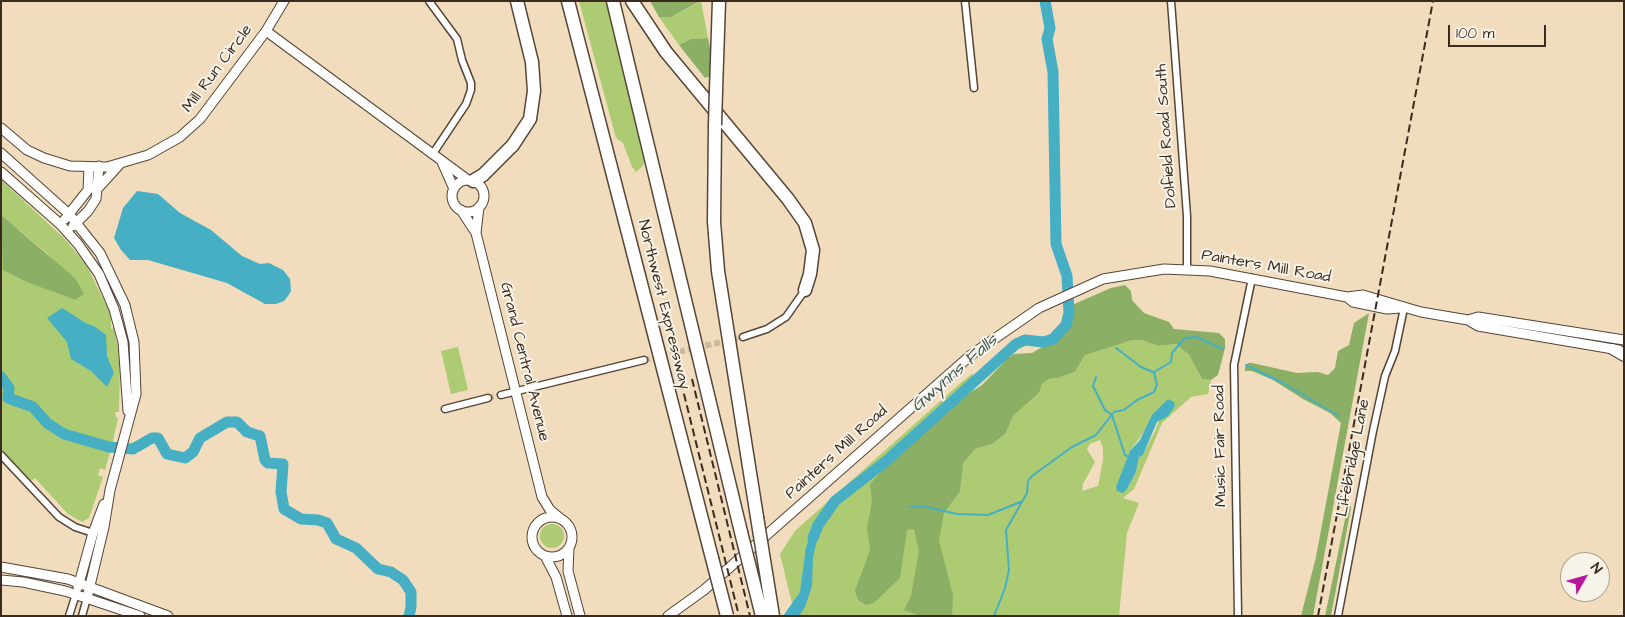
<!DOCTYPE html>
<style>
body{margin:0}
#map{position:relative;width:1625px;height:617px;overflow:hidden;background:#f1ddbd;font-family:"Architects Daughter",sans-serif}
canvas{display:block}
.frame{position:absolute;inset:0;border:2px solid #3b2a1e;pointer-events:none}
.north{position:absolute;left:1560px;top:552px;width:50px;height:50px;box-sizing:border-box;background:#f7f3e8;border:1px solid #aca397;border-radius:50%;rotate:52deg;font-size:14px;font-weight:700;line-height:20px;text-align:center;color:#3b2a1e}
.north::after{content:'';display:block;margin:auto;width:18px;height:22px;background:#b5179e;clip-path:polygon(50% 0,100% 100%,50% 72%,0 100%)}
.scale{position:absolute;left:1448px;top:25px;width:98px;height:22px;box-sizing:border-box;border:2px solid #3b2a1e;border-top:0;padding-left:6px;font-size:15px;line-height:18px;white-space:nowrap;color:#3b2a1e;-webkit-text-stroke:4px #f7f3e8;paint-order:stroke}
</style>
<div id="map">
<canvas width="1625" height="617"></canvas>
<div class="frame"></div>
<div class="north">N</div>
<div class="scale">100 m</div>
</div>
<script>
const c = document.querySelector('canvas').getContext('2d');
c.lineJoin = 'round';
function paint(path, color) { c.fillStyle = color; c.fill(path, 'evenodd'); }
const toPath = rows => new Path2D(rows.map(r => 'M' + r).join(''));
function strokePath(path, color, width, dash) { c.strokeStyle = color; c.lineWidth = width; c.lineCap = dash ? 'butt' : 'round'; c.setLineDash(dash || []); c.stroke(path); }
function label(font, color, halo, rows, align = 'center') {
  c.font = font + ' "Architects Daughter",sans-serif'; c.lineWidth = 4; c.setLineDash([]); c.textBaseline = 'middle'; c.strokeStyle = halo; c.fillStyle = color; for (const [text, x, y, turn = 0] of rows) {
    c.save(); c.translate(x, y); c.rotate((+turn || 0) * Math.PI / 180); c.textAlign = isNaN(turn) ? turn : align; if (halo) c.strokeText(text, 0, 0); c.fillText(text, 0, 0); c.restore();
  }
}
paint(toPath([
 [579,1,608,1,645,158,643,166,636,172,632,167,623,143,616,138],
 [701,1,708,38,691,39,679,45,659,17,671,17],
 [1,180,65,239,87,266,111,315,111,329,114,328,120,361,119,412,115,412,116,417,118,418,113,441,105,470,100,468,98,475,103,477,89,518,82,522,68,514,35,478,30,482,1,458],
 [18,229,50,256,75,300,51,291],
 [1132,340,1141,340,1159,346,1176,344,1189,355,1202,379,1211,380,1208,394,1191,397,1162,423,1134,489,1123,498,1139,503,1127,533,1119,616,795,616,780,554,795,531,957,386,973,373,975,449,992,444,999,439,1006,433,1013,416,1039,393,1042,384,1049,379,1058,378,1075,372,1085,355,1093,351],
 [1168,399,1155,431,1143,455,1139,457,1136,472,1127,489,1124,468,1130,451],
 [1100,440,1103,448,1103,460,1098,486,1082,491,1083,484,1095,462,1087,449,1090,444],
 [458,347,468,390,451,394,441,351],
 '540 536a12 12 0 1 1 24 0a12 12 0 1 1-24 0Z'
]), '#adcb73');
paint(toPath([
 [650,1,700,1,671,17,659,17],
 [708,38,712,57,711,76,705,78,679,45,691,39],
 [1,215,75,278,84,294,75,300,27,282,3,270],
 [1125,285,1131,291,1132,300,1144,313,1169,322,1174,329,1219,333,1225,339,1225,348,1218,375,1211,380,1202,379,1189,355,1176,344,1159,346,1141,340,1132,340,1085,355,1075,372,1058,378,1049,379,1042,384,1039,393,1013,416,1006,433,999,439,992,444,975,449,963,463,960,491,944,513,939,541,953,595,952,616,920,616,904,610,911,596,919,551,914,529,907,530,900,578,874,603,866,605,858,600,855,591,870,550,867,528,872,501,870,484,907,444,921,435,933,417,982,385,1007,359,1014,354,1032,353,1062,335,1068,328,1072,305,1111,288],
 [1369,313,1313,616,1301,616,1316,557,1341,423,1330,413,1303,399,1273,380,1252,371,1245,371,1245,367,1248,363,1252,363,1297,373,1318,372,1328,375,1335,368,1338,351,1349,345,1354,323],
 [1349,500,1351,508,1331,616,1325,616]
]), '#8aaf65');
paint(toPath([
 [137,191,158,194,180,213,211,230,242,256,260,264,269,263,283,270,290,279,291,291,288,296,284,301,276,304,265,304,227,283,148,260,130,260,121,250,114,238,123,208],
 [62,308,87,324,94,326,106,335,107,356,114,373,107,387,91,371,71,359,67,342,47,318],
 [1168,399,1174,402,1175,406,1168,416,1157,422,1143,455,1139,457,1136,472,1127,489,1123,493,1117,491,1116,487,1130,451,1140,440,1152,415],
 [815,525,818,525,819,530,813,558,812,586,805,607,799,616,783,616,800,592,806,547]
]), '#46afc4');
strokePath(toPath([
 [1116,348,1141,367,1153,372],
 [1246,365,1283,383,1339,416],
 [1096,377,1093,386,1105,410,1112,415,1125,455,1131,458],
 [910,507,922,506,957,514,988,515,1023,501],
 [994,616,1005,588,1009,570,1006,530,1027,493,1028,481,1032,476,1072,447,1096,435,1114,412,1124,410,1137,400,1154,392,1157,385,1154,372,1171,362,1172,353,1185,338,1196,337,1223,349]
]), '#46afc4', 2);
strokePath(toPath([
 [1,377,9,388,8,398,33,407,47,423,64,434,109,447,133,449,152,438,158,438,167,454,185,458,193,452,200,438,227,422,237,422,247,432,260,436,265,460,268,463,283,464,281,492,284,509,301,519,318,520,327,523,336,539,356,548,378,569,391,572,403,580,411,592,411,607,409,616],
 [813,538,818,525,835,501,885,462,1016,344,1025,340,1044,342,1053,339,1066,325,1069,313,1067,276,1056,244,1053,72,1047,39,1050,28,1045,1]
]), '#46afc4', 11);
strokePath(toPath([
 [644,360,743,337],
 [488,398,501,395]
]), '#cdb99d', 6, [6, 3]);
const street = toPath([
 [429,1,457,39,462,60,471,83,471,90,466,104,434,152],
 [965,1,974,88],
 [1171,1,1187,216,1187,269],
 [743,337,767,329,786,317,805,290],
 [501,395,644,360],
 [445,409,488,398],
 [1,455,59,517,75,527,93,533],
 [69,616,76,594],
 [82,616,87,598],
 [1238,616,1234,365,1252,278],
 [1338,616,1373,431,1385,376,1395,351,1404,308]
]);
const secondary = toPath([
 [266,31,468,180],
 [1,128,27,150,44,158,70,166,107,167,148,155,180,137,200,119,266,31,284,1],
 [1,153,69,214,100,253,125,305,134,342,136,394,110,490,104,527,87,598],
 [442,162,454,189],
 [1,172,60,224,78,244,99,274,114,309,123,342,128,411],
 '452 196a16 16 0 1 1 32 0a16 16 0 1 1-32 0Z',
 [99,187,119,165],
 [479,207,476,233,542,497,550,510,560,518],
 [461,210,476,233],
 [65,219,88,190,89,167],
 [73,226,88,211,96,199,99,166],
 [1347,297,1353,302,1387,309,1401,308],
 [1468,320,1478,317,1624,340],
 '532 537a20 20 0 1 1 40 0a20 20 0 1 1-40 0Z',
 [569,548,568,571,580,616],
 [545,556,556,577,567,616],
 [1,567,68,579,168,616],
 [1,580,23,582,65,591,140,616],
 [78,587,93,533,104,504],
 [668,616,704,590,971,355,1039,308,1103,279,1164,269,1210,271,1347,297,1363,295,1421,312,1468,320,1478,326,1619,350]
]);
const primary = toPath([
 [1612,349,1624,356]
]);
const highway = toPath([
 [568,1,712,558],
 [613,1,741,532],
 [632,1,666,52,788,199,805,223,813,250,810,274,805,290],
 [716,90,719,1],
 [715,125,714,222,718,271,757,517],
 [473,181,483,175,513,145,530,119,534,91,532,62,517,1]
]);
strokePath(street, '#564536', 9);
strokePath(secondary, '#564536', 11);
strokePath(primary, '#564536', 12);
strokePath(highway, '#564536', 15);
strokePath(street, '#fff', 6);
strokePath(secondary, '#fff', 9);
strokePath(primary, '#fff', 10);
strokePath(highway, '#fff', 12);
strokePath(toPath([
 [692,379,750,616],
 [681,382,739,616],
 [1318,616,1433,1]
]), '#3b2a1e', 2, [8, 4]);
const highwayBridge = toPath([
 [715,125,716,90],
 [757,517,773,616],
 [741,532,762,616],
 [712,558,727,616]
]);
strokePath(highwayBridge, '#564536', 15, []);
strokePath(highwayBridge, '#fff', 12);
label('16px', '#3b2a1e', '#f7f3e8', [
 ["Mill Run Circle",218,69,-53],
 ["Dolfield Road South",1167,136,-94],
 ["Painters Mill Road",1266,267,10],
 ["Northwest Expressway",663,305,76],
 ["Grand Central Avenue",524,362,76],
 ["Music Fair Road",1221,446,-91],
 ["Painters Mill Road",837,453,-42],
 ["Lifebridge Lane",1354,458,-79]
]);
label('italic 18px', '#3f5958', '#f7f3e8', [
 ["Gwynns Falls",955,374,-41]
]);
</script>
